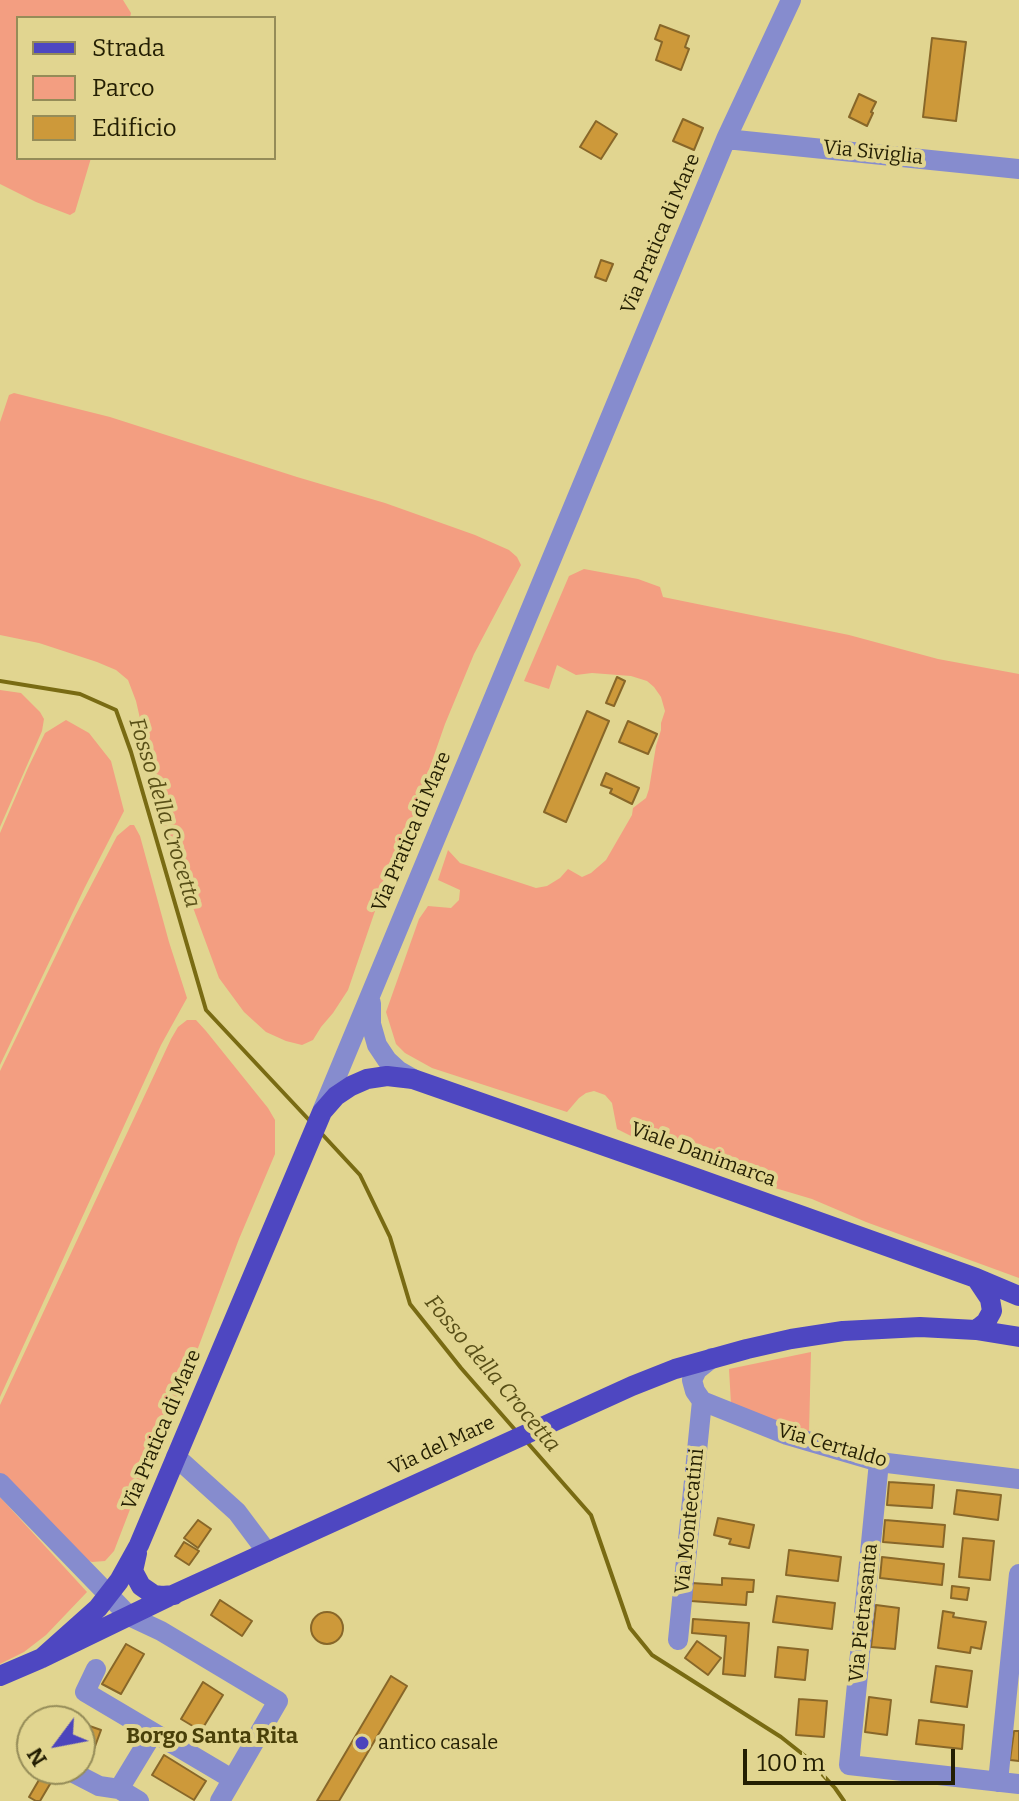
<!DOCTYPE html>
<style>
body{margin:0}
#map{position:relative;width:1019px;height:1801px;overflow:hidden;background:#e1d590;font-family:Bitter,serif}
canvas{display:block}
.legend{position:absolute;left:16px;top:16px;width:260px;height:144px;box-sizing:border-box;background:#e1d590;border:2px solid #958c58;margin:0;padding:10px 14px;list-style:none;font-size:24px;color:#241f03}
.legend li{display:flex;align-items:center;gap:16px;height:40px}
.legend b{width:40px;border:2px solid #958c58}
.north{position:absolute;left:16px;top:1705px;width:80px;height:80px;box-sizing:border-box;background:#e1d590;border:2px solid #958c58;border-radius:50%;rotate:238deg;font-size:22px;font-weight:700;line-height:32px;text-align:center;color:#241f03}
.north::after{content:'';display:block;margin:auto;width:28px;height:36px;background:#4c45bc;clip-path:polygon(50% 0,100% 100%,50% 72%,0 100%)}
.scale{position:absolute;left:743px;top:1749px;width:212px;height:36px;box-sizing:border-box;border:4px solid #241f03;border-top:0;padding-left:10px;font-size:24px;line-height:28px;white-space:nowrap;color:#241f03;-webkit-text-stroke:6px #e1d590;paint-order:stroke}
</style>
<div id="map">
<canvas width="1019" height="1801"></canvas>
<ul class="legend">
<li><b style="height:10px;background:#4e47c1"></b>Strada</li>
<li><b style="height:22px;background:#f39e81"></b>Parco</li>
<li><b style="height:22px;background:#cd993a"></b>Edificio</li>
</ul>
<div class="north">N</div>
<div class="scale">100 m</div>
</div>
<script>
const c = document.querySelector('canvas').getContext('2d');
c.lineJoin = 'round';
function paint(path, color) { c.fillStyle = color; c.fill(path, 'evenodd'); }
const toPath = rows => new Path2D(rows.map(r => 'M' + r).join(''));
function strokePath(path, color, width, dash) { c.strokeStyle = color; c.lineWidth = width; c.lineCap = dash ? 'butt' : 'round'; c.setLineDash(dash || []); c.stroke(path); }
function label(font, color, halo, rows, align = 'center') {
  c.font = font + ' Bitter,serif'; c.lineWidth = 8; c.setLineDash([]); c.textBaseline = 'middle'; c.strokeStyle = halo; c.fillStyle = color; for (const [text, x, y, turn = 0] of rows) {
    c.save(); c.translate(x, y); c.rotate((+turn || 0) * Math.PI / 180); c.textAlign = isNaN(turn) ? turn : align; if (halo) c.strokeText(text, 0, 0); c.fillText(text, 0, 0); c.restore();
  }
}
paint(toPath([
 [0,0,123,0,131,13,130,18,18,18,18,158,91,158,75,212,70,215,36,202,0,184],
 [14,393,110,417,297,477,385,503,475,535,509,550,517,557,521,565,474,654,445,724,401,850,379,888,376,908,348,990,333,1013,321,1027,313,1040,302,1045,286,1041,266,1032,244,1012,219,978,167,837,136,701,128,680,116,670,97,662,39,643,0,635,0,422,9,395],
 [584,569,638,579,660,587,663,597,849,635,938,659,1019,674,1019,1278,866,1222,812,1199,738,1177,635,1138,617,1129,612,1103,605,1095,594,1091,586,1093,579,1098,567,1112,432,1068,405,1053,396,1044,386,1012,419,919,428,906,451,908,459,900,460,890,438,880,448,850,460,863,536,888,547,886,560,878,568,869,582,877,591,873,606,860,632,815,633,808,646,798,649,789,656,746,661,730,661,723,665,711,661,697,654,687,647,681,631,676,592,673,576,675,557,665,549,689,524,681,569,576],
 [0,690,21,693,40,712,44,719,42,731,0,827],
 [66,720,89,733,111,761,124,811,85,887,0,1065,0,833,28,768,45,733],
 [130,825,134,825,140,836,169,942,187,998,161,1045,0,1397,0,1071,75,916,117,836],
 [187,1020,196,1020,206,1031,268,1108,275,1120,275,1154,239,1239,198,1348,149,1460,114,1551,105,1561,92,1562,81,1558,0,1476,0,1405,171,1039,178,1027],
 [811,1352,809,1433,731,1404,729,1369],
 [0,1497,87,1592,46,1635,24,1652,0,1664]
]), '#f39e81');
strokePath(toPath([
 [0,681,80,694,116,710,131,752,206,1010,310,1121],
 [321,1133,360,1175,390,1237,410,1304,461,1368,517,1432],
 [526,1441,591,1515,630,1628,652,1655,781,1737,805,1756,835,1788,844,1801]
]), '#796b13', 4);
const building = toPath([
 [660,25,689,36,685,47,689,49,681,70,656,60,662,42,655,39,660,25],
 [932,38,966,42,956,121,923,117,932,38],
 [859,94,876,102,871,112,873,113,867,126,849,117,859,94],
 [683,119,703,128,694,150,673,141,683,119],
 [596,121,617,134,601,159,580,147,596,121],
 [601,260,613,264,606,281,595,277,601,260],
 [617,677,625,681,614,706,606,703,617,677],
 [587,711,609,721,566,822,544,812,587,711],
 [628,721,657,734,648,754,619,742,628,721],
 [606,773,639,788,632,804,610,793,612,789,601,785,606,773],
 [889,1482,934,1485,932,1508,887,1505,889,1482],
 [957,1490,1001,1495,998,1520,954,1514,957,1490],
 [718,1518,754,1525,749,1548,729,1544,731,1539,714,1535,718,1518],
 [198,1520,211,1529,198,1548,184,1538,198,1520],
 [885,1520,945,1525,943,1547,883,1542,885,1520],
 [963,1538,994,1541,990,1580,959,1577,963,1538],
 [184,1542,199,1551,189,1565,175,1556,184,1542],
 [789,1550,841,1557,838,1581,786,1575,789,1550],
 [882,1557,944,1564,942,1585,880,1578,882,1557],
 [722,1578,754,1580,753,1592,747,1592,746,1605,691,1601,692,1583,722,1585,722,1578],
 [952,1586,969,1588,967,1600,951,1598,952,1586],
 [777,1596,835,1603,832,1629,773,1622,777,1596],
 [220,1600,252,1621,242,1636,211,1615,220,1600],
 [876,1605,899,1608,895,1649,871,1647,876,1605],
 [943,1611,954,1613,953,1617,986,1622,981,1649,971,1647,970,1653,938,1648,943,1611],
 '311 1628a16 16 0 1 1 32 0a16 16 0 1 1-32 0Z',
 [693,1619,749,1623,745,1676,723,1674,726,1636,692,1633,693,1619],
 [697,1641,721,1658,708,1675,685,1658,697,1641],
 [126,1644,144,1654,121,1694,102,1684,126,1644],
 [778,1647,808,1650,805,1680,775,1677,778,1647],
 [936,1666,972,1671,967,1707,931,1702,936,1666],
 [391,1676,407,1686,339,1801,317,1801,391,1676],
 [203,1682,223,1695,201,1731,181,1719,203,1682],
 [869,1697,891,1700,887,1735,865,1732,869,1697],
 [799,1699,827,1701,824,1737,796,1735,799,1699],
 [69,1714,83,1719,81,1723,101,1730,94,1749,80,1744,80,1721,67,1721,69,1714],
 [919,1720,964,1725,962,1749,916,1744,919,1720],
 [1014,1731,1019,1731,1019,1761,1010,1760,1014,1731],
 [164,1755,206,1781,194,1800,152,1775,164,1755],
 [43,1773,53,1779,40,1801,36,1801,29,1797,43,1773]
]);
paint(building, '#cd993a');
strokePath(building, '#886729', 2);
strokePath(toPath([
 [726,139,1019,169],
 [371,1003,371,1024,377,1045,387,1060,399,1071,413,1079],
 [323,1109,726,139,791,0],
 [712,1358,697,1370,692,1380,695,1391,702,1401,787,1435,879,1462,1019,1479],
 [176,1457,237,1512,267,1552],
 [879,1462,849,1765,1019,1784],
 [0,1483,129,1616,161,1631,278,1701,220,1801],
 [678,1640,702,1401],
 [96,1669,85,1692,232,1779],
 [70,1771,99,1786,119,1789],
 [998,1782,1019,1574],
 [139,1801,119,1789,153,1733]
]), '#868cce', 20);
strokePath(toPath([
 [976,1330,986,1322,992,1311,990,1299,976,1278],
 [137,1553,133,1571,141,1586,154,1595,162,1596,174,1595],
 [42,1658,98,1608,119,1581,139,1545,322,1112,336,1096,351,1086,367,1079,387,1076,413,1079,682,1173,976,1278,1019,1296],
 [0,1676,42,1658,168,1597,632,1386,675,1369,747,1349,791,1339,843,1331,920,1327,976,1330,1019,1337]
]), '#4e47c1', 20);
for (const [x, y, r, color] of [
 [362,1743,8,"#4c45bc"]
]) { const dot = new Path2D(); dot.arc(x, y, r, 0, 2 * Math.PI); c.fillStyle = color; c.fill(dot); strokePath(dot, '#e1d590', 3); }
label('20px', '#241f03', '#e1d590', [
 ["Via Siviglia",873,153,6],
 ["Via Pratica di Mare",661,234,-67],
 ["Via Pratica di Mare",412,832,-67],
 ["Viale Danimarca",703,1155,20],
 ["Via Pratica di Mare",162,1430,-67],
 ["Via del Mare",442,1446,-25],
 ["Via Certaldo",832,1446,16],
 ["Via Montecatini",690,1521,-84],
 ["Via Pietrasanta",864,1613,-84]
]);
label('20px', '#241f03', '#e1d590', [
 ["antico casale",378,1743]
], 'left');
label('italic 22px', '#584f17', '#e1d590', [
 ["Fosso della Crocetta",164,813,73],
 ["Fosso della Crocetta",492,1374,50]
]);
label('bold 22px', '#494009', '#e1d590', [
 ["Borgo Santa Rita",212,1737]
]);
</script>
